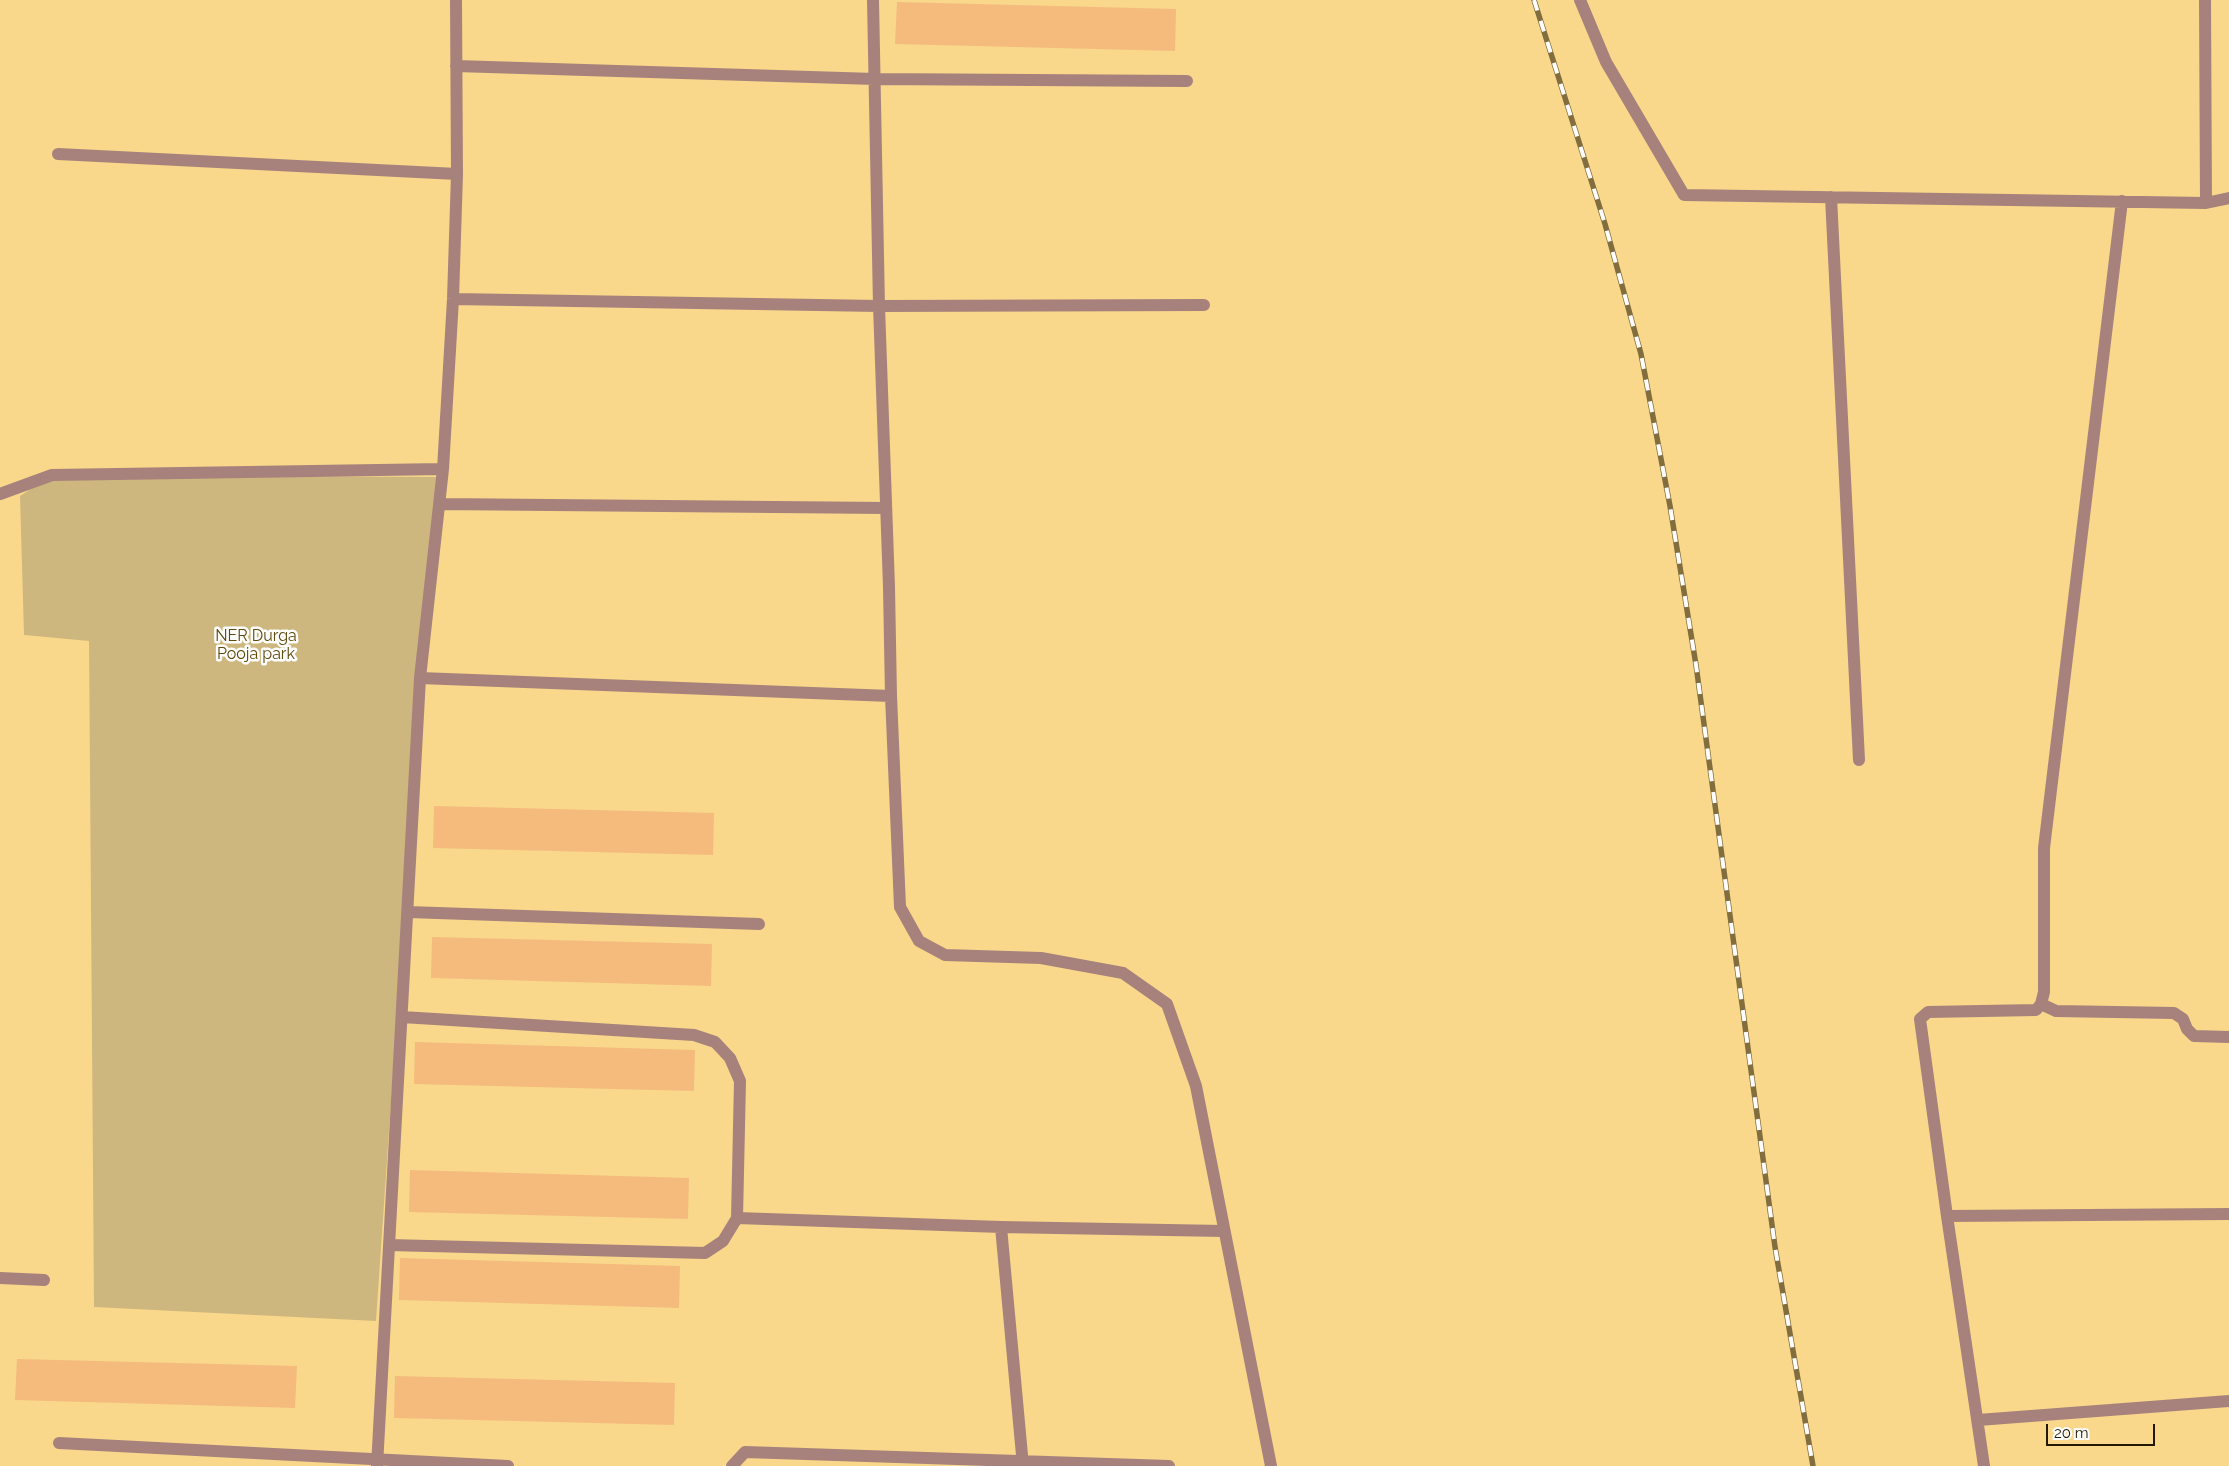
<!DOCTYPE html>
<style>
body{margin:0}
#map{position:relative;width:2229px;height:1466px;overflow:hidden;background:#f9d88b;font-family:Raleway,sans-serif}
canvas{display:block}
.scale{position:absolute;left:2046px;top:1424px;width:109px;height:22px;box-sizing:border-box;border:2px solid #231902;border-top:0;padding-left:6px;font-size:15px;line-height:18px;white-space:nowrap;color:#231902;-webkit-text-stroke:4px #fdfdfd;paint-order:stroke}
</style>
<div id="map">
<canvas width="2229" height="1466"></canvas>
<div class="scale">20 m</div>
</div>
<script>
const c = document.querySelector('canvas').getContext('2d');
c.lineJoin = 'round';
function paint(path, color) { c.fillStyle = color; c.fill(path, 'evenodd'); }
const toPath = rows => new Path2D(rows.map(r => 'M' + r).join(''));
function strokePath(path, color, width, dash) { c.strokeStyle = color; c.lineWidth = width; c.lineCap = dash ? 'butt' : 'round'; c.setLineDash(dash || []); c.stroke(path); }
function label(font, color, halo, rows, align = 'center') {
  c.font = font + ' Raleway,sans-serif'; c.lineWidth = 5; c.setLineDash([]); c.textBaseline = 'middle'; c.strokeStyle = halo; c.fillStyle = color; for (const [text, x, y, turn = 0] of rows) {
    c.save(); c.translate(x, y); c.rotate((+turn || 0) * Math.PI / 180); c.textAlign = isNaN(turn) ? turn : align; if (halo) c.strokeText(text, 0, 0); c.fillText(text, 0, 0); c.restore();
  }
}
paint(toPath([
 [52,475,442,477,420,678,376,1321,94,1307,89,641,24,635,20,496]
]), '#ceb77f');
paint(toPath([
 [897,2,1176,9,1175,51,895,44],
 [434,806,714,813,713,855,433,848],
 [432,937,712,944,711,986,431,978],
 [415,1042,695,1050,694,1091,414,1084],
 [410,1170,689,1178,688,1219,409,1212],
 [400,1258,680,1266,679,1308,399,1300],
 [17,1359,297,1366,295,1408,15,1400],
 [395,1376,675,1383,674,1425,394,1418]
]), '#f4bb7d');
strokePath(toPath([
 [873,0,879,306,889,587,891,696],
 [1580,0,1606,62,1684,195,2206,203,2229,198],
 [2205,0,2206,203],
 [456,66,875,79,1187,81],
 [58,154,457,174],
 [1831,197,1859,760],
 [453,299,879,306,1204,305],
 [0,494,52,475,443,469],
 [439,504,886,508],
 [420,678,891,696,900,907,919,941,945,955,1041,958,1123,973,1167,1004,1196,1086,1271,1466],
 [408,912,759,924],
 [2041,1004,2056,1011,2174,1013,2183,1019,2187,1029,2194,1036,2229,1037],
 [402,1017,694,1035,715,1042,730,1058,740,1081,737,1218],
 [1947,1216,2229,1214],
 [1001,1227,1023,1466],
 [389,1245,705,1253,723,1241,737,1218,1001,1227,1223,1231],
 [0,1278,44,1280],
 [1978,1420,2229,1401],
 [59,1443,508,1466],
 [377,1466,420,678,443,469,453,299,457,174,456,0],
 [732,1466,745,1452,1169,1466],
 [1984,1466,1947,1216,1920,1019,1928,1012,2036,1010,2041,1004,2044,992,2044,848,2122,201]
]), '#a7827d', 12);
const rail = toPath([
 [1534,0,1605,224,1641,354,1670,506,1696,665,1775,1247,1813,1466]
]);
strokePath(rail, '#816d3e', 5.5);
strokePath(rail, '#fdfdfd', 4, [11]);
label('16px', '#5e490b', '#fdfdfd', [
 ["NER Durga",256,636],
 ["Pooja park",256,654]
]);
</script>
